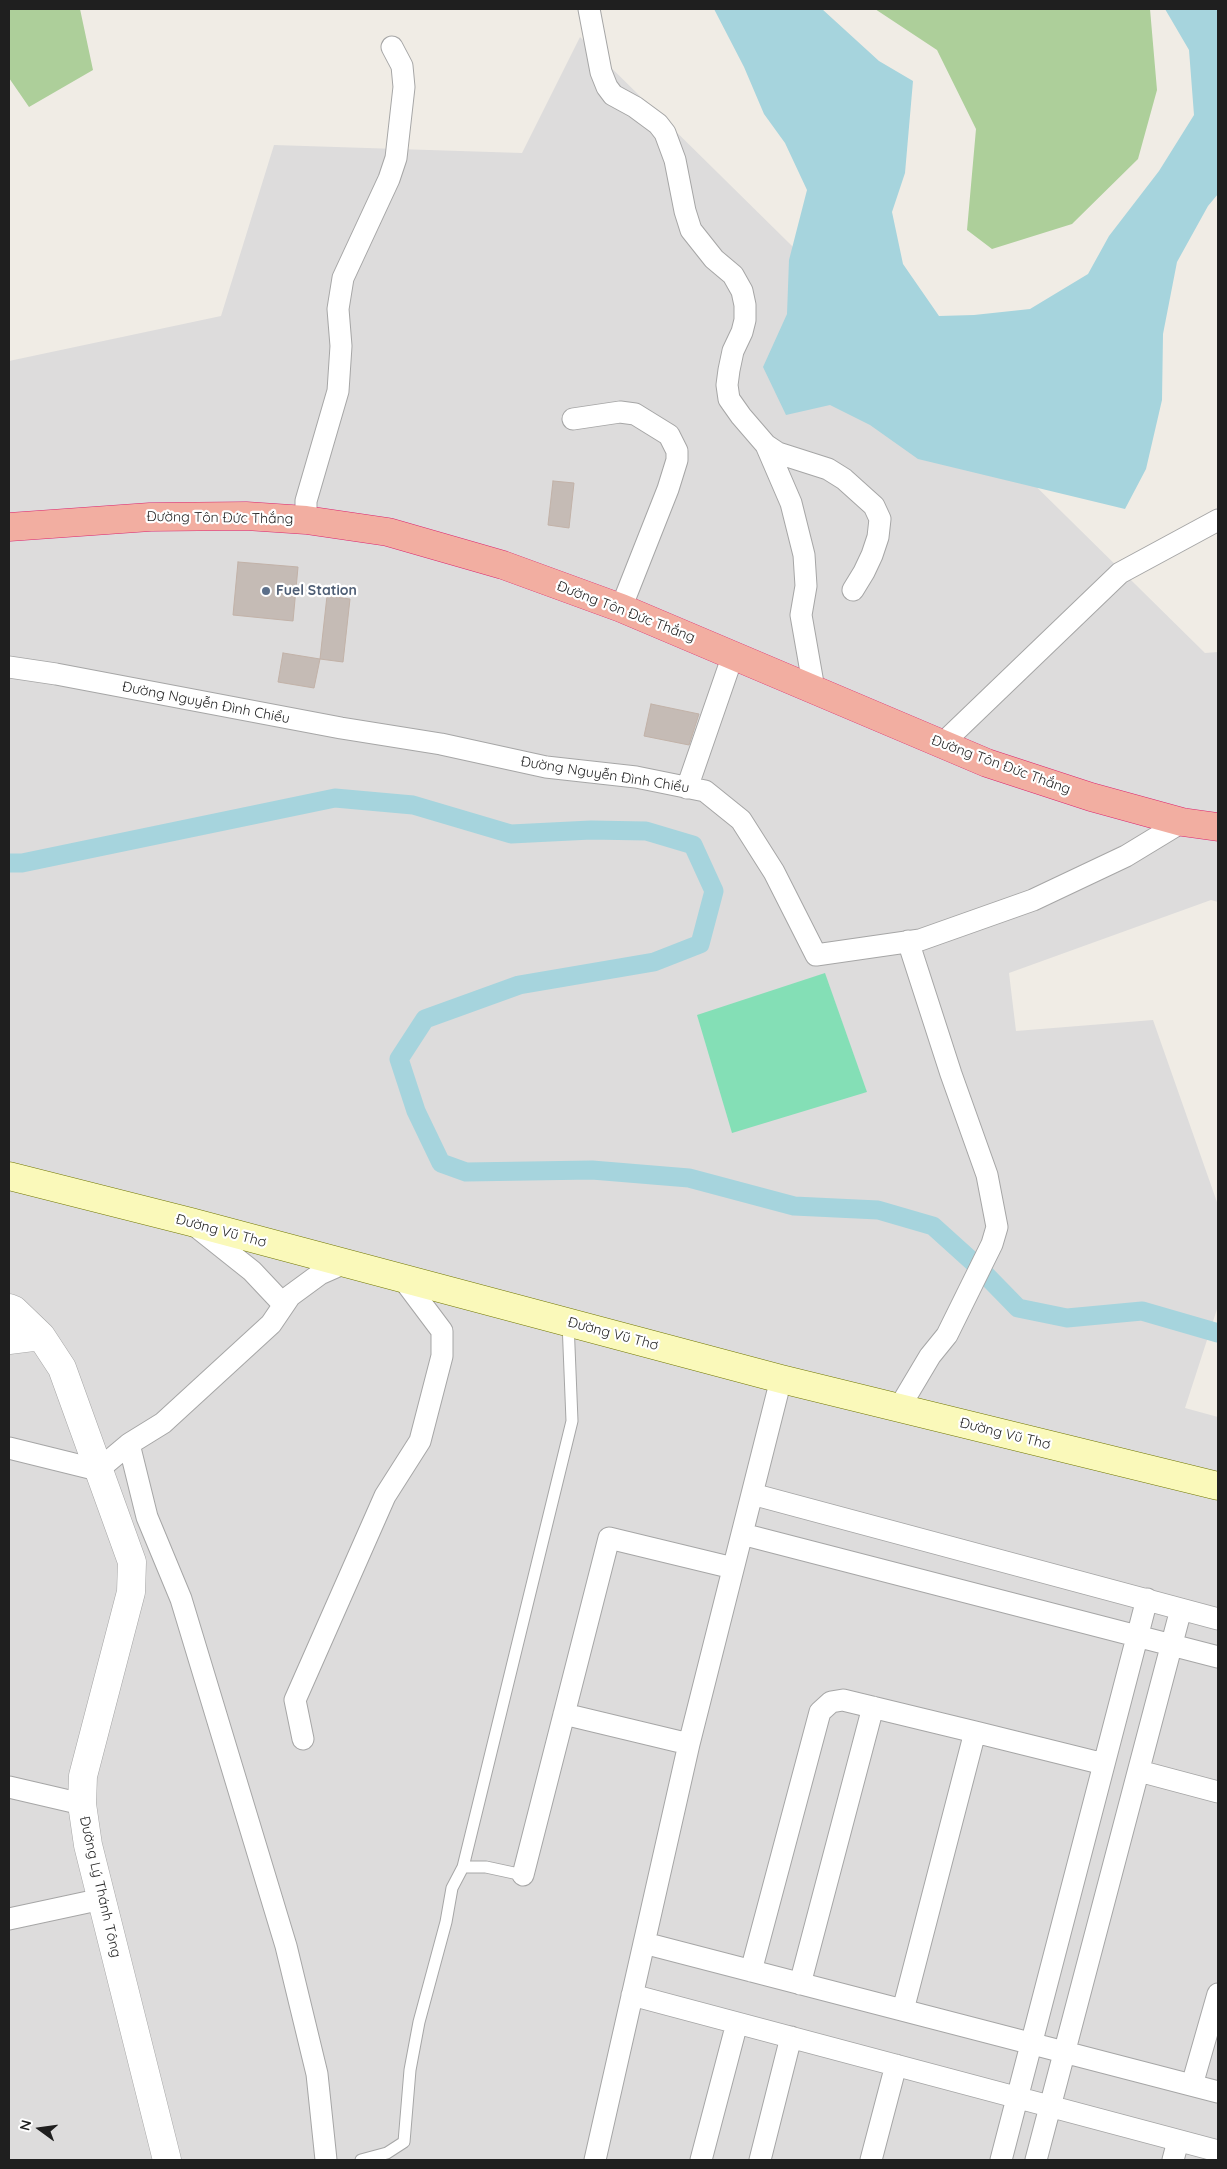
<!DOCTYPE html>
<meta charset="utf-8">
<style>
body{margin:0}
#map{position:relative;width:1227px;height:2169px;overflow:hidden;background:#f0ece5;font-family:Quicksand,sans-serif}
canvas{display:block}
.frame{position:absolute;inset:0;border:10px solid #1f1f1f;pointer-events:none}
.north{position:absolute;left:15px;top:2104px;width:50px;height:50px;-webkit-text-stroke:4px #fff;paint-order:stroke;rotate:284deg;font-size:14px;font-weight:700;line-height:20px;text-align:center;color:#1f1f1f}
.north::after{content:'';display:block;margin:auto;width:18px;height:22px;background:#1f1f1f;clip-path:polygon(50% 0,100% 100%,50% 72%,0 100%)}
</style>
<div id="map">
<canvas width="1227" height="2169"></canvas>
<div class="frame"></div>
<div class="north">N</div>
</div>
<script>
const c = document.querySelector('canvas').getContext('2d');
c.lineJoin = 'round';
function paint(path, color) { c.fillStyle = color; c.fill(path, 'evenodd'); }
const toPath = rows => new Path2D(rows.map(r => 'M' + r).join(''));
function strokePath(path, color, width, dash) { c.strokeStyle = color; c.lineWidth = width; c.lineCap = dash ? 'butt' : 'round'; c.setLineDash(dash || []); c.stroke(path); }
function label(font, color, halo, rows, align = 'center') {
  c.font = font + ' Quicksand,sans-serif'; c.lineWidth = 4.5; c.setLineDash([]); c.textBaseline = 'middle'; c.strokeStyle = halo; c.fillStyle = color; for (const [text, x, y, turn = 0] of rows) {
    c.save(); c.translate(x, y); c.rotate((+turn || 0) * Math.PI / 180); c.textAlign = isNaN(turn) ? turn : align; if (halo) c.strokeText(text, 0, 0); c.fillText(text, 0, 0); c.restore();
  }
}
paint(toPath([
 [580,37,1205,653,1218,652,1218,902,1211,900,1009,973,1016,1031,1153,1020,1218,1205,1218,1306,1185,1408,1218,1417,1218,2160,9,2160,9,361,221,316,274,145,522,153]
]), '#dddcdc');
paint(toPath([
 [9,9,80,9,93,70,29,107,9,78],
 [875,9,1150,9,1157,90,1138,159,1072,224,992,249,967,230,976,129,937,50]
]), '#adcf9a');
paint(toPath([
 [825,973,867,1092,732,1133,697,1015]
]), '#84dfb6');
paint(toPath([
 [714,9,822,9,879,61,913,81,905,173,892,212,903,264,939,316,974,315,1030,309,1088,274,1109,236,1159,171,1194,115,1189,50,1165,9,1218,9,1218,194,1208,206,1177,262,1163,334,1162,400,1146,469,1125,509,918,459,870,425,830,405,786,415,763,367,787,314,789,260,807,190,785,143,764,114,744,67]
]), '#a6d4dd');
strokePath(toPath([
 [9,863,22,863,335,798,413,805,511,834,591,830,646,831,693,845,714,891,700,944,654,962,519,985,425,1019,399,1059,416,1111,441,1163,466,1172,592,1170,689,1178,794,1206,878,1210,933,1226,974,1263,1018,1308,1067,1318,1142,1311,1218,1333]
]), '#a6d4dd', 19);
const building = toPath([
 [553,481,574,483,569,528,548,525,553,481],
 [238,562,298,567,293,621,233,615,238,562],
 [327,596,350,599,343,662,320,659,327,596],
 [283,653,320,659,314,688,278,682,283,653],
 [651,704,699,714,689,745,644,736,651,704]
]);
paint(building, '#c5bbb5');
strokePath(building, '#c2b2a8', 1);
const service = toPath([
 [463,1867,572,1421,568,1322],
 [361,2160,387,2153,404,2142,410,2070,419,2022,446,1922,452,1888,463,1867,486,1867,523,1875]
]);
const minor = toPath([
 [589,9,601,72,607,87,613,95,635,107,658,124,665,133,675,160,685,211,691,230,714,259,733,275,742,291,745,305,745,320,742,332,733,351,729,370,727,385,729,399,741,416,766,445,778,453,828,469,844,479,874,506,880,519,878,537,872,555,864,572,853,590],
 [573,419,620,412,635,414,669,435,677,451,677,460,668,489,621,608],
 [766,445,791,503,804,555,806,586,801,615,814,689],
 [306,520,306,501,338,391,341,346,338,309,343,278,389,179,396,158,404,87,402,66,392,47],
 [9,667,56,674,341,728,441,744,546,767,636,777,705,791,741,820,774,872,816,955,920,940,1033,900,1126,856,1182,822],
 [942,744,1120,573,1218,520],
 [687,788,733,655],
 [193,1224,252,1271,284,1305],
 [899,1408,930,1356,947,1335,992,1244,997,1227,987,1175,951,1074,908,941],
 [9,1448,98,1470,129,1444],
 [752,1494,1218,1619],
 [742,1534,1218,1657],
 [564,1714,689,1744],
 [975,1732,1104,1764],
 [303,1739,295,1700,385,1496,420,1441,442,1356,442,1331,403,1279],
 [1139,1771,1218,1792],
 [9,1787,82,1804],
 [523,1875,609,1538,733,1568],
 [9,1919,102,1899],
 [644,1943,1218,2092],
 [751,1971,820,1712,831,1702,843,1700,975,1732,903,2010],
 [800,1984,873,1707],
 [632,1995,1218,2151],
 [1192,2085,1218,1994],
 [326,2160,317,2074,286,1946,181,1599,147,1517,129,1444,163,1423,271,1324,290,1296,320,1274,345,1263],
 [595,2160,689,1744,781,1379],
 [701,2160,737,2023],
 [760,2160,791,2037],
 [871,2160,896,2065],
 [1001,2160,1147,1599],
 [1036,2160,1181,1609],
 [1173,2160,1178,2141]
]);
const tertiary = toPath([
 [9,1308,14,1310,41,1336,62,1368,132,1562,131,1592,83,1776,82,1804,88,1845,167,2160],
 [9,1340,41,1336]
]);
const secondary = toPath([
 [9,1176,191,1222,781,1379,1218,1486]
]);
const trunk = toPath([
 [9,527,150,517,246,516,306,520,388,532,503,565,621,608,987,763,1091,797,1182,822,1218,827]
]);
strokePath(service, '#a6a6a6', 13);
strokePath(minor, '#a6a6a6', 23);
strokePath(tertiary, '#a6a6a6', 29);
strokePath(secondary, '#727805', 29);
strokePath(trunk, '#db256f', 29);
strokePath(service, '#fff', 11);
strokePath(minor, '#fff', 21);
strokePath(tertiary, '#fff', 28);
strokePath(secondary, '#faf9ba', 28);
strokePath(trunk, '#f2aea1', 28);
for (const [x, y, r, color] of [
 [266,591,5,"#5c6f8a"]
]) { const dot = new Path2D(); dot.arc(x, y, r, 0, 2 * Math.PI); c.fillStyle = color; c.fill(dot); strokePath(dot, '#fff', 2); }
label('14px', '#1f1f1f', '#fff', [
 ["Đường Tôn Đức Thắng",220,518,1],
 ["Đường Tôn Đức Thắng",626,612,21],
 ["Đường Nguyễn Đình Chiểu",206,703,11],
 ["Đường Tôn Đức Thắng",1001,765,20],
 ["Đường Nguyễn Đình Chiểu",605,775,9],
 ["Đường Vũ Thơ",221,1231,15],
 ["Đường Vũ Thơ",613,1334,15],
 ["Đường Vũ Thơ",1005,1434,14],
 ["Đường Lý Thánh Tông",100,1887,77]
]);
label('bold 14px', '#4e5e75', '#fff', [
 ["Fuel Station",276,591]
], 'left');
</script>
